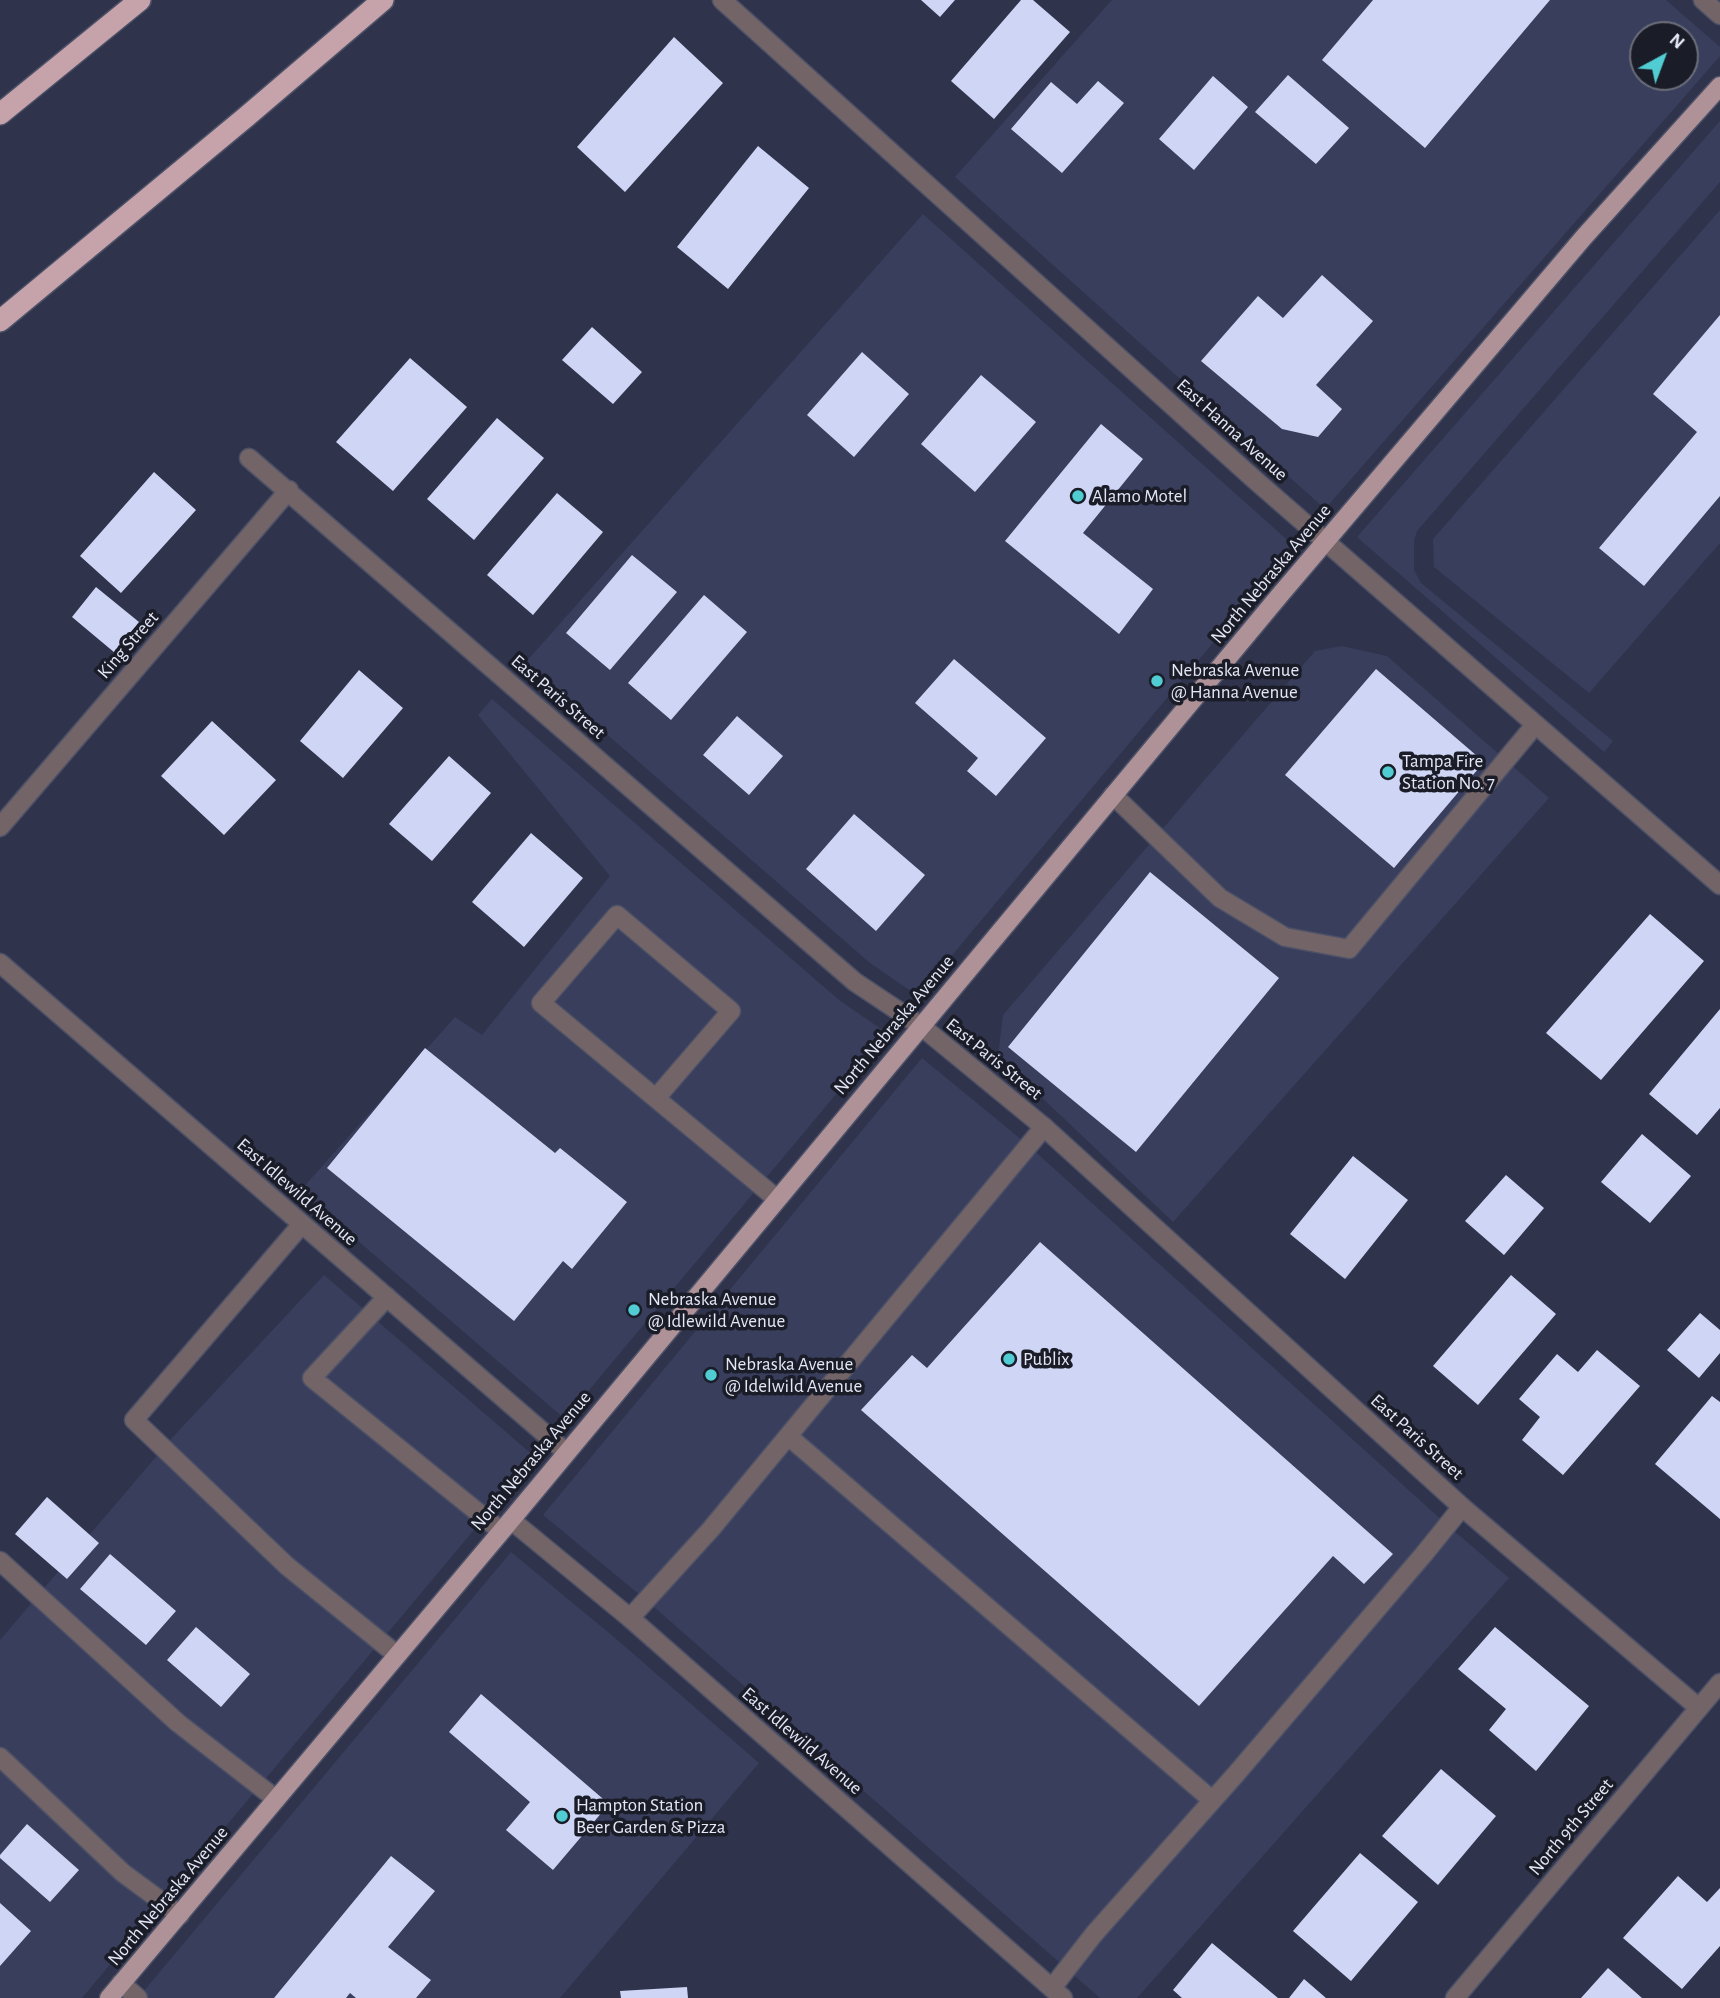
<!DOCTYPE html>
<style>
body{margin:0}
#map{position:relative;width:1720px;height:1998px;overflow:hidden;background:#2f344c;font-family:"Alegreya Sans",sans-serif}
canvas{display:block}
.north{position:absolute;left:1629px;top:21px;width:70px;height:70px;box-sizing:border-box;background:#1a1c27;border:2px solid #6a6d7a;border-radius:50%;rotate:41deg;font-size:19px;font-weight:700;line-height:28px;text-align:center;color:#e3e7f6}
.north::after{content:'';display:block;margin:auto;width:24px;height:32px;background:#51ccd3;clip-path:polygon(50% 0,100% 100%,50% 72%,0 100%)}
</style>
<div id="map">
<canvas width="1720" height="1998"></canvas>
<div class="north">N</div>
</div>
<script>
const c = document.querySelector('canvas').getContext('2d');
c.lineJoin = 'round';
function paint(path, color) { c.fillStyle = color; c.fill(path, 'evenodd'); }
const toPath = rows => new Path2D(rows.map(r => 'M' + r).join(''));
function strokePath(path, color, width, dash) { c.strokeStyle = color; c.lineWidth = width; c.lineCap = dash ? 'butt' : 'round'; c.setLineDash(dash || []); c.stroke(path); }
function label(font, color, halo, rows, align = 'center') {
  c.font = font + ' "Alegreya Sans",sans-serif'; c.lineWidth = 7; c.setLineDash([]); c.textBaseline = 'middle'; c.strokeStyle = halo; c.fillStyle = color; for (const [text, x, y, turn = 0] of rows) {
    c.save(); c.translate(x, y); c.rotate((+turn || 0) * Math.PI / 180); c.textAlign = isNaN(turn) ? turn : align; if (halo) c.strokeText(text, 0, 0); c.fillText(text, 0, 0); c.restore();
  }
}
paint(toPath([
 [1112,0,1666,0,1720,47,1720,56,1325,509,955,177],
 [1643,35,1685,35,1685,77,1643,77],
 [1720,121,1720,182,1417,531,1414,541,1414,570,1421,583,1613,741,1604,752,1357,537],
 [1720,210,1720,543,1589,693,1434,567,1433,539],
 [923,214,1294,546,918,996,870,963,525,663],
 [1342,646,1387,656,1549,798,1173,1222,998,1056,1003,1015,1315,651],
 [492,699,839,1000,887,1033,565,1419,300,1191,455,1017,482,1035,610,876,478,715],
 [922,1058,1028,1145,1446,1524,1509,1578,1137,1998,1100,1998,646,1600,543,1515],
 [324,1275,535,1457,82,1998,0,1998,0,1640,172,1438],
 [511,1552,614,1637,759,1763,560,1998,138,1998]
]), '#383e5c');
paint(toPath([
 [921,0,955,0,940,17],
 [1021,0,1033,0,1070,32,994,119,951,81],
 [1373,0,1550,0,1425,148,1322,60],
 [674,37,723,83,625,192,577,147],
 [1288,75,1349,128,1316,164,1255,112],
 [1213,76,1248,107,1194,170,1159,139],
 [1098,81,1124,103,1062,173,1011,129,1051,82,1077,104],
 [758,146,809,188,728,289,677,247],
 [1322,275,1373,321,1316,385,1342,409,1318,437,1282,429,1201,361,1258,296,1283,318],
 [1720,315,1720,496,1644,586,1599,548,1697,432,1653,394],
 [592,327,642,372,613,404,562,360],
 [862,352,909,394,854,457,807,415],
 [410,358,467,407,393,491,336,442],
 [981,375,1036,422,975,492,921,444],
 [497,418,544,458,474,540,427,499],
 [1101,424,1143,459,1083,533,1153,589,1119,634,1005,541],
 [154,472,196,510,121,593,80,556],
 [557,493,603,532,533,615,487,575],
 [632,555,677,592,610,670,566,633],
 [96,587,139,622,115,653,72,617],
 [704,595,747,632,671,720,628,683],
 [954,659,1046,738,996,796,967,771,978,758,915,703],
 [1376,669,1484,762,1394,868,1285,775],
 [359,670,403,708,343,778,300,741],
 [737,716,783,756,749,795,703,755],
 [212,721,276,780,224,835,161,776],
 [449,756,491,793,432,861,389,824],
 [854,814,925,875,876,931,806,869],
 [531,833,583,878,524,947,472,902],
 [1150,872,1279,978,1136,1152,1008,1047],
 [1650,914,1704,961,1601,1080,1546,1033],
 [1720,1009,1720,1108,1697,1135,1649,1094],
 [425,1048,555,1153,560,1148,627,1202,572,1269,563,1261,514,1321,327,1168],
 [1642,1134,1691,1176,1650,1223,1601,1182],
 [1353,1156,1408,1200,1345,1279,1290,1234],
 [1506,1175,1544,1208,1504,1255,1465,1221],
 [1040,1242,1393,1554,1364,1584,1333,1556,1199,1706,861,1410,912,1355,927,1368],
 [1511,1275,1556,1314,1478,1405,1433,1366],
 [1700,1313,1720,1330,1720,1353,1699,1378,1667,1350],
 [1597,1350,1640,1386,1563,1475,1522,1440,1540,1417,1519,1399,1557,1354,1578,1372],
 [1712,1396,1720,1402,1720,1519,1655,1464],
 [47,1497,99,1543,67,1579,15,1534],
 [110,1554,176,1611,146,1645,80,1589],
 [196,1627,250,1674,221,1707,167,1660],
 [1495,1627,1589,1706,1536,1771,1489,1730,1506,1709,1458,1669],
 [481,1694,609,1804,553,1870,506,1830,530,1802,449,1732],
 [1441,1769,1496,1816,1438,1885,1382,1836],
 [27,1824,79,1870,50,1902,0,1858,0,1855],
 [1360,1853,1418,1902,1351,1981,1293,1931],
 [391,1856,435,1891,388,1947,431,1980,416,1998,356,1998,350,1993,346,1998,274,1998],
 [1678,1876,1707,1902,1720,1888,1720,1946,1682,1989,1623,1938],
 [0,1903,31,1931,0,1966],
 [1212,1943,1278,1998,1182,1998,1173,1990],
 [1608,1968,1642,1998,1581,1998],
 [1304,1979,1326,1998,1289,1998],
 [687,1987,688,1998,621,1998,620,1991]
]), '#cfd5f4');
const service = toPath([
 [1113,795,1220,898,1285,937,1349,949,1535,725],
 [656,1098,731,1011,617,915,541,1003,777,1199],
 [302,1224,134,1420,287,1566,397,1655],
 [387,1297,312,1378,501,1531],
 [788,1436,1212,1800],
 [0,1561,178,1723,276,1799],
 [630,1618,711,1529,1044,1127],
 [0,1757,123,1873,180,1915],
 [1052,1988,1094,1934,1236,1774,1424,1554,1462,1507]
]);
const minor = toPath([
 [1703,0,1720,15],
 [249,458,855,982,921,1026,1044,1127,1462,1507,1699,1708],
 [0,827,289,490],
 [0,963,566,1452],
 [511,1520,630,1618,1063,1998],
 [121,1983,138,1998],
 [1455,1998,1720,1683]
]);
const tertiary = toPath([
 [722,0,1255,480,1720,885]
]);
const primary = toPath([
 [109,1998,511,1520,1280,595,1584,237,1720,86]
]);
const motorway = toPath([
 [0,114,140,0],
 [0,321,246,117,383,0]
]);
strokePath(service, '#4c5167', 21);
strokePath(minor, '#4c5167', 21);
strokePath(tertiary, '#4c5167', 21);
strokePath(primary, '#4c5167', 21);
strokePath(motorway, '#4c5167', 24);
strokePath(service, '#736468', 18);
strokePath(minor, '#736468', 18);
strokePath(tertiary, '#736468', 18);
strokePath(primary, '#af9298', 18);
strokePath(motorway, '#c6a3ab', 21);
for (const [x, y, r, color] of [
 [1078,496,7,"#51ccd3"],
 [1157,681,7,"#51ccd3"],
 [1388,772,7,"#51ccd3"],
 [634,1310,7,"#51ccd3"],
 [1009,1359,7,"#51ccd3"],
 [711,1375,7,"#51ccd3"],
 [562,1816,7,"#51ccd3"]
]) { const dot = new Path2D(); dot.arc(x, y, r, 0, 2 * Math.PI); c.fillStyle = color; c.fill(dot); strokePath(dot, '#1a1c27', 2.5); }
label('19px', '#e3e7f6', '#1a1c27', [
 ["East Hanna Avenue",1232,430,42],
 ["North Nebraska Avenue",1271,574,-50],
 ["King Street",128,645,-49],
 ["East Paris Street",558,697,41],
 ["North Nebraska Avenue",894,1025,-50],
 ["East Paris Street",994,1059,39],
 ["East Idlewild Avenue",297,1192,41],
 ["East Paris Street",1417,1437,42],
 ["North Nebraska Avenue",531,1461,-50],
 ["East Idlewild Avenue",802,1741,41],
 ["North 9th Street",1571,1827,-50],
 ["North Nebraska Avenue",168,1896,-50]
]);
label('19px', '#e3e7f6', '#1a1c27', [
 ["Alamo Motel",1092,496],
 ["Nebraska Avenue",1171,670],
 ["@ Hanna Avenue",1171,692],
 ["Tampa Fire",1402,761],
 ["Station No. 7",1402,783],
 ["Nebraska Avenue",648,1299],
 ["@ Idlewild Avenue",648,1321],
 ["Publix",1023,1359],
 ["Nebraska Avenue",725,1364],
 ["@ Idelwild Avenue",725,1386],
 ["Hampton Station",576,1805],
 ["Beer Garden & Pizza",576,1827]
], 'left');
</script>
